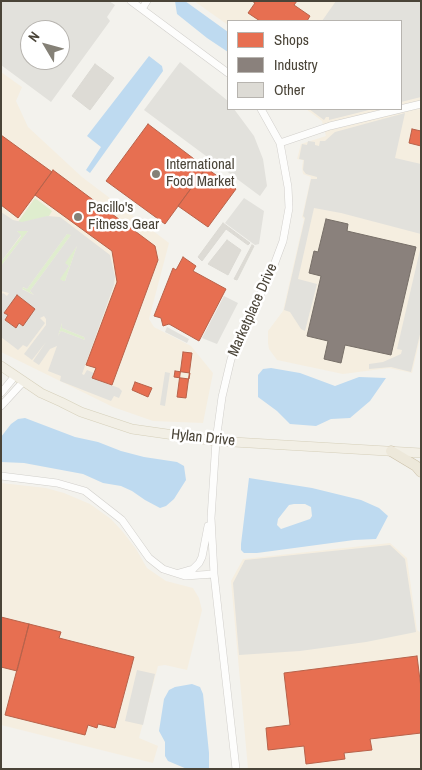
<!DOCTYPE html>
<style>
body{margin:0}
#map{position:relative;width:422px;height:770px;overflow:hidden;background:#f3f2ed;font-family:"Archivo Narrow",sans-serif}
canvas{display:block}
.frame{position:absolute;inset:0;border:2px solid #4a4438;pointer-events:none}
.legend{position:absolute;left:227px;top:20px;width:175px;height:90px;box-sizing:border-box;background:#fff;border:1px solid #b7b4af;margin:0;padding:6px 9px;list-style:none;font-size:15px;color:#4a4438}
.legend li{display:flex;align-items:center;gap:10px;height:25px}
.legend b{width:25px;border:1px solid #b7b4af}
.north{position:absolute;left:20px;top:20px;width:50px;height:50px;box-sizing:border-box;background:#fff;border:1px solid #b7b4af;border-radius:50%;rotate:307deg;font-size:14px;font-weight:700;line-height:20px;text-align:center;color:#4a4438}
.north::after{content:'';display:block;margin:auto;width:18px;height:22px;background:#858177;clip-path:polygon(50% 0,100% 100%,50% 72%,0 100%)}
</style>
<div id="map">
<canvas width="422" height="770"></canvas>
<div class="frame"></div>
<ul class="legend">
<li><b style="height:14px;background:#e76f51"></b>Shops</li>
<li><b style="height:14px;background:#8a817c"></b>Industry</li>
<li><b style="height:14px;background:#dddbd5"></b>Other</li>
</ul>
<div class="north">N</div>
</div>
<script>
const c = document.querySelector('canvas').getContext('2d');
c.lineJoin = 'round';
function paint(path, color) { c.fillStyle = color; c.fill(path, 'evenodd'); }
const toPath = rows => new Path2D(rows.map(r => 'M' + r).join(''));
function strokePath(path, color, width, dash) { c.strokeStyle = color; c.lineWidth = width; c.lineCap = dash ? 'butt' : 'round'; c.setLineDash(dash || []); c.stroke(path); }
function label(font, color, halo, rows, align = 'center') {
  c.font = font + ' "Archivo Narrow",sans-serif'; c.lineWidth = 5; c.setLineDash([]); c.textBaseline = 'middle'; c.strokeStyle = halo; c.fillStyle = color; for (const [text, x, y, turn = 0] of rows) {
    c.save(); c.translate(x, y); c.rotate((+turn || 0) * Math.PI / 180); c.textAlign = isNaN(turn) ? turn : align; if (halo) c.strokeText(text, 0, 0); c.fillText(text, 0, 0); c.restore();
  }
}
paint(toPath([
 [194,1,421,1,421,334,412,373,389,368,343,374,277,360,269,349,268,343,268,331,283,311,304,219,302,217,311,177,303,174,302,168,303,160,297,159,301,144,326,136,322,121,306,109,401,109,401,21,228,21,228,25],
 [1,72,22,87,16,101,28,127,82,177,169,243,149,319,154,327,191,346,213,373,203,423,153,421,113,407,1,352],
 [1,483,46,488,64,493,90,504,111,519,123,532,136,549,147,568,166,581,193,588,199,598,202,610,187,670,165,665,158,666,139,738,158,746,153,763,1,725],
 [390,543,407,558,417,630,421,633,421,769,248,769,231,581,243,559]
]), '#f5eee0');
paint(toPath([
 [35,198,52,211,49,216,24,222,18,222],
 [35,229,32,233,28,231,1,266,1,262,21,236,17,231],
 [67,234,69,233,71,235,30,291,34,295,21,288,22,287,27,289],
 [77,246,65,281,63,281,59,279,69,266,64,263],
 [62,323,62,328,84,337,85,340,61,331,58,336]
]), '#dfedce');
paint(toPath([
 [1,1,109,1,115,5,107,17,110,21,51,102,1,65],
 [30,30,60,30,60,60,30,60],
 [336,1,421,1,421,97,401,102,401,21,322,21],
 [180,62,228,101,228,109,234,109,254,136,263,159,267,186,260,196,144,110],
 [309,109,373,109,329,120,329,117,326,117,324,120],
 [405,113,395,158,421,164,421,234,341,213,314,208,298,279,317,284,305,331,301,329,290,312,284,310,305,218,303,216,311,179,317,179,317,177,306,174,303,170,304,160,299,159,302,144,307,145,308,141,315,142,315,145,319,146,320,141,325,141,335,132],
 [244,198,264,211,259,244,255,245,225,223],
 [1,212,13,220,22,222,47,216,60,217,110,255,115,277,114,285,82,374,84,375,87,370,94,373,93,378,119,388,122,391,119,398,114,396,111,401,60,381,61,376,48,371,57,346,50,349,39,365,33,361,46,342,32,360,24,354,46,325,46,319,44,316,40,318,45,323,27,347,23,345,18,350,1,337,1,295,3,293,7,296,9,293,1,291,1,266,28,231,17,231,21,235,1,262],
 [67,234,71,235,30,291,34,295,22,289,23,287,27,289],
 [77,246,65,281,63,281,60,279,69,266,65,263],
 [62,323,62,328,84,337,85,340,61,331,58,336],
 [420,250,421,330,411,372,391,367,369,369,369,364,383,362,401,354,402,350,397,349],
 [224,296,238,303,217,344,202,338],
 [167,327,189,339,187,343,165,332],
 [165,372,170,373,165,406,160,405],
 [390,545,405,559,416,632,366,642,300,651,239,655,233,583,245,560],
 [137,670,155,674,143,725,125,721]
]), '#e2e1dc');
paint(toPath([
 [185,1,228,32,228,52,207,38,177,14,175,1],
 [149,56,162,66,163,71,90,173,86,170,101,147,87,136],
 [271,368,300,373,335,386,359,377,386,378,370,401,350,418,331,419,316,426,290,424,277,411,258,397,258,375,263,369],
 [25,418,75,437,98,442,121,451,144,457,177,462,184,466,186,480,174,499,166,506,160,508,145,500,132,491,121,486,103,483,83,474,24,463,1,462,1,437,11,424,18,419],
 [249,478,312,488,361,500,379,508,388,516,376,539,354,540,257,553,244,553,241,550,241,544],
 [294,504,305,504,311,507,312,516,310,519,281,529,277,525,278,519,289,505],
 [192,684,200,687,203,694,209,753,209,769,187,769,168,761,165,756,165,742,159,731,164,699,169,690,175,687]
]), '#bedaf0');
const shops = toPath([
 [252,1,297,1,294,5,310,16,307,21,260,21,248,13,255,3,252,1],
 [148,124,206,168,165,224,106,181,148,124],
 [412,129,421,131,421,146,409,143,412,129],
 [1,135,52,172,18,218,1,205,1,135],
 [206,168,236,189,208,227,178,206,206,168],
 [53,170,155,246,158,260,112,385,92,378,96,368,86,365,117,282,112,251,35,195,53,170],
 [183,257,196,266,193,271,226,289,199,341,169,324,163,326,161,318,154,316,173,268,176,270,183,257],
 [17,295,35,309,23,326,19,323,16,328,5,320,8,315,4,313,17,295],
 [183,352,192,353,186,398,177,397,183,352],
 [175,371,190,373,189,379,174,377,175,371],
 [135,382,152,388,148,397,132,390,135,382],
 [1,617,29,624,17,671,1,667,1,617],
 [29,624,61,632,59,638,134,657,115,728,98,724,97,728,88,725,85,735,5,715,29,624],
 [417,656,421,688,421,733,370,739,372,750,344,753,345,759,306,764,304,746,268,750,266,728,290,725,284,673,417,656]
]);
paint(shops, '#e76f51');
strokePath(shops, '#b8624a', 1);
const industry = toPath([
 [326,219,348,224,347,231,416,247,391,355,345,345,341,363,324,359,328,341,307,336,321,276,309,273,314,251,318,252,326,219]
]);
paint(industry, '#8a817c');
strokePath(industry, '#776f68', 1);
const building = toPath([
 [95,64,114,78,90,110,72,96,95,64],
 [223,223,250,243,248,245,226,229,202,261,198,257,223,223],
 [227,240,241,250,228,275,208,264,227,240],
 [252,245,254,246,237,280,234,279,252,245]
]);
paint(building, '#dddbd5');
strokePath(building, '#dbd9d3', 1);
const minor = toPath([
 [131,1,228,73],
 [142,9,147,1],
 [280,143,330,126,421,104],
 [1,393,15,376],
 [1,406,23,382],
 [1,476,57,483,85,491,122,520,149,558,163,569,185,576,214,574],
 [179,573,193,569,199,563,202,557,208,526],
 [236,769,214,574,211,518,216,441,222,397,231,359,274,265,283,241,289,208,288,187,280,143,261,109]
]);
const major = toPath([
 [1,366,41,393,61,402,81,412,132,429,216,441,421,453]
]);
const highway = toPath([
 [391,451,416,466,421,472]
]);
strokePath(minor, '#d1cfcb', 8);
strokePath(major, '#d5cfba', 10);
strokePath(highway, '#cbc0a8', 11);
strokePath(minor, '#fdfdfc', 7);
strokePath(major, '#f2efe5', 9);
strokePath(highway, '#ede8da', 10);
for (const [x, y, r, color] of [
 [156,174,5,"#858177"],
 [78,217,5,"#858177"]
]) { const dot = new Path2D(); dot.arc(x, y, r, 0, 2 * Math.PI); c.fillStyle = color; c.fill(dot); strokePath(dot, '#fff', 2); }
label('15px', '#4a4438', '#fff', [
 ["International",166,165],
 ["Food Market",166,182],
 ["Pacillo's",88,208],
 ["Fitness Gear",88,225]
], 'left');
label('15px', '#4a4438', '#fff', [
 ["Marketplace Drive",253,310,-66],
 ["Hylan Drive",203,438,6]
]);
</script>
